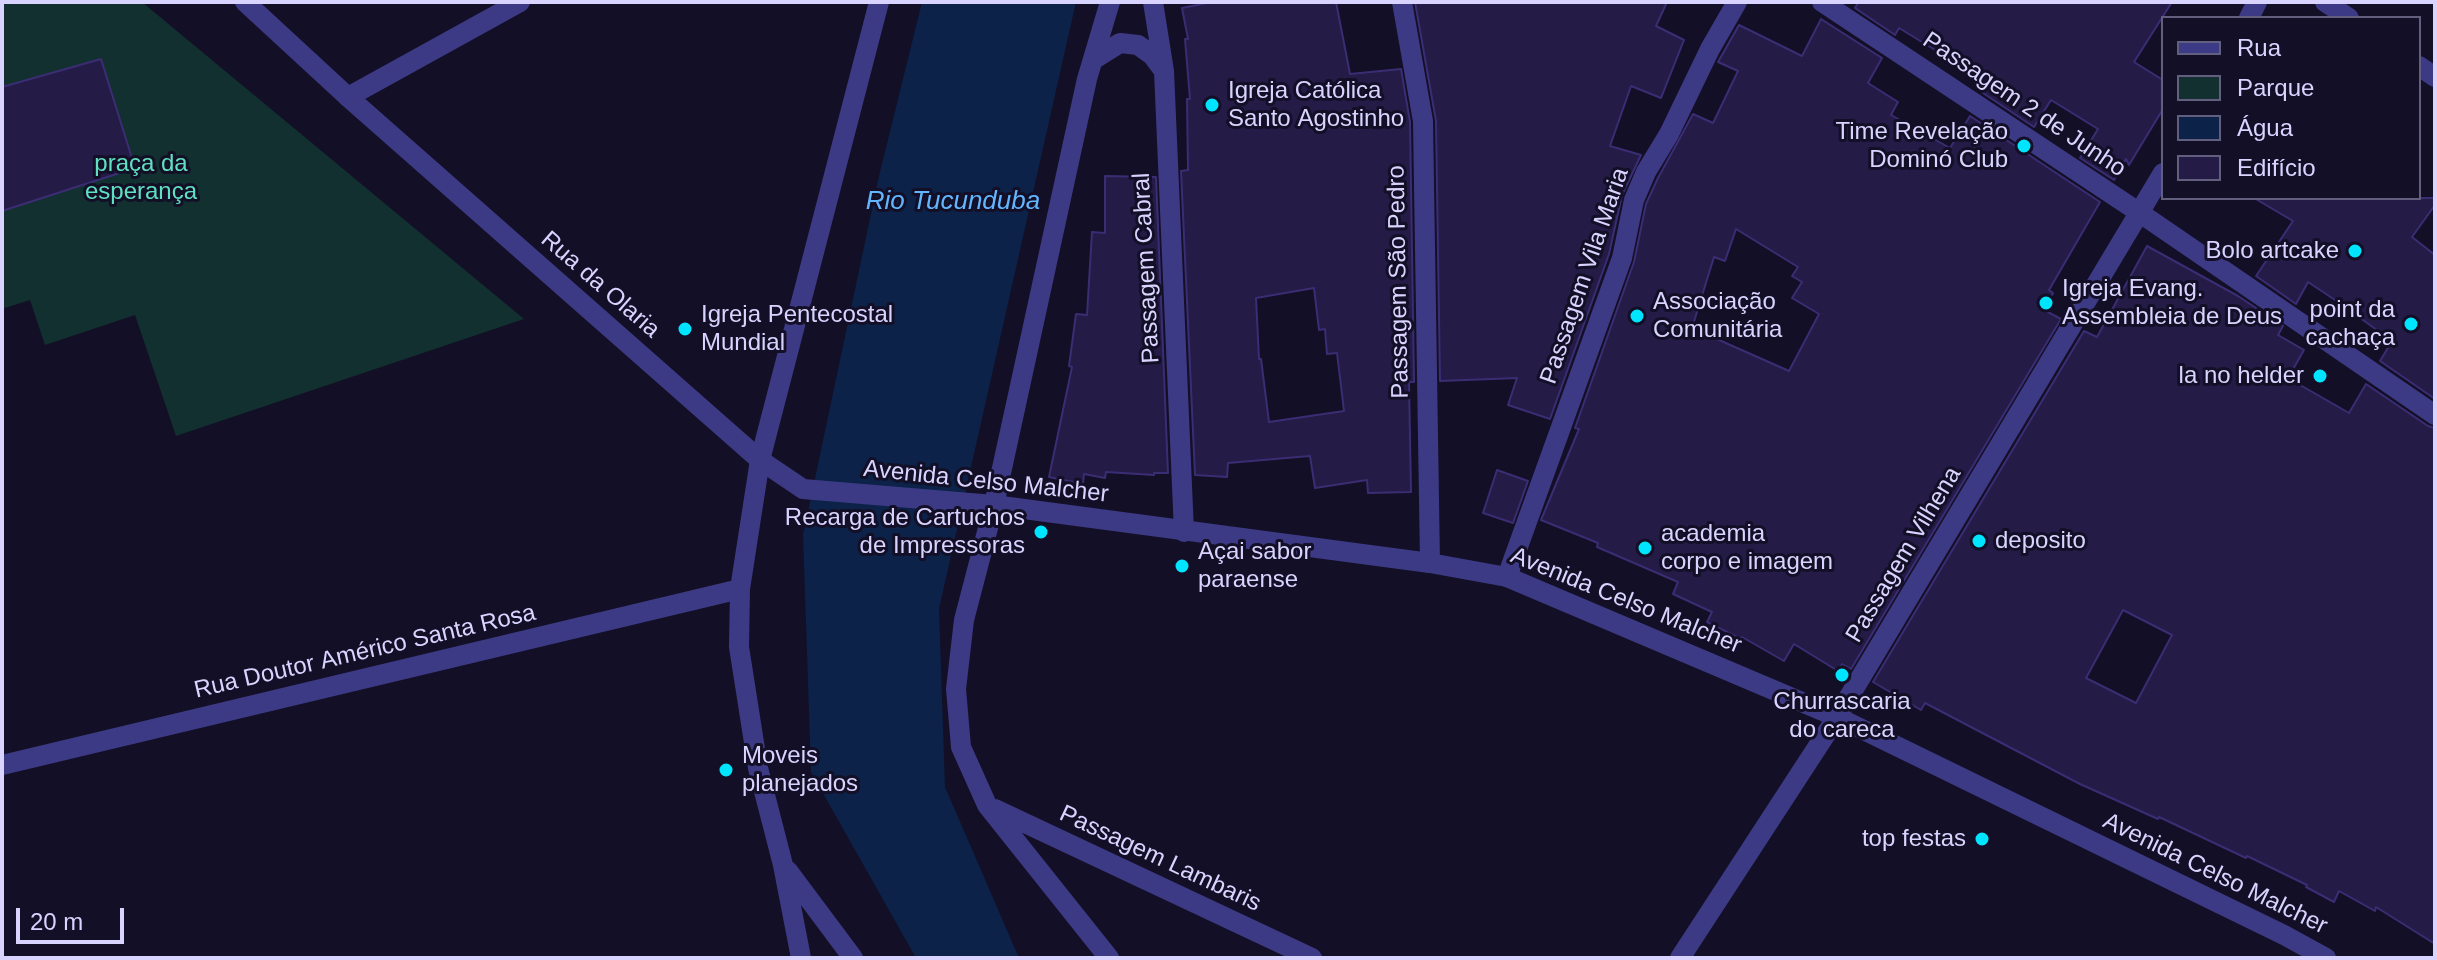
<!DOCTYPE html>
<meta charset="utf-8">
<style>
body{margin:0}
#map{position:relative;width:2437px;height:960px;overflow:hidden;background:#130f26;font-family:Helvetica,sans-serif}
canvas{display:block}
.frame{position:absolute;inset:0;border:4px solid #d9d4ff;pointer-events:none}
.legend{position:absolute;left:2161px;top:16px;width:260px;height:184px;box-sizing:border-box;background:#130f26;border:2px solid #625e7d;margin:0;padding:10px 14px;list-style:none;font-size:24px;color:#d9d4ff}
.legend li{display:flex;align-items:center;gap:16px;height:40px}
.legend b{width:40px;border:2px solid #625e7d}
.scale{position:absolute;left:16px;top:908px;width:108px;height:36px;box-sizing:border-box;border:4px solid #d9d4ff;border-top:0;padding-left:10px;font-size:24px;line-height:28px;white-space:nowrap;color:#d9d4ff;-webkit-text-stroke:6px #130f26;paint-order:stroke}
</style>
<div id="map">
<canvas width="2437" height="960"></canvas>
<div class="frame"></div>
<ul class="legend">
<li><b style="height:10px;background:#3d3a85"></b>Rua</li>
<li><b style="height:22px;background:#12302f"></b>Parque</li>
<li><b style="height:22px;background:#0c2248"></b>Água</li>
<li><b style="height:22px;background:#241b47"></b>Edifício</li>
</ul>
<div class="scale">20 m</div>
</div>
<script>
const c = document.querySelector('canvas').getContext('2d');
c.lineJoin = 'round';
function paint(path, color) { c.fillStyle = color; c.fill(path, 'evenodd'); }
const toPath = rows => new Path2D(rows.map(r => 'M' + r).join(''));
function strokePath(path, color, width, dash) { c.strokeStyle = color; c.lineWidth = width; c.lineCap = dash ? 'butt' : 'round'; c.setLineDash(dash || []); c.stroke(path); }
function label(font, color, halo, rows, align = 'center') {
  c.font = font + ' Helvetica,sans-serif'; c.lineWidth = 6; c.setLineDash([]); c.textBaseline = 'middle'; c.strokeStyle = halo; c.fillStyle = color; for (const [text, x, y, turn = 0] of rows) {
    c.save(); c.translate(x, y); c.rotate((+turn || 0) * Math.PI / 180); c.textAlign = isNaN(turn) ? turn : align; if (halo) c.strokeText(text, 0, 0); c.fillText(text, 0, 0); c.restore();
  }
}
paint(toPath([
 [2,2,142,2,524,319,176,436,135,315,45,345,30,300,2,309]
]), '#12302f');
paint(toPath([
 [922,2,1076,2,939,609,945,787,1019,958,916,958,811,772,803,535,879,176]
]), '#0c2248');
const building = toPath([
 [1212,2,1336,2,1350,74,1401,69,1410,122,1414,382,1409,382,1411,492,1368,493,1367,480,1315,488,1310,456,1228,463,1227,477,1195,475,1181,171,1188,170,1187,99,1190,99,1185,39,1188,39,1182,8,1212,2],
 [1314,288,1319,330,1325,329,1327,354,1337,353,1344,411,1269,422,1261,359,1259,359,1256,298,1314,288],
 [1415,2,1667,2,1656,26,1684,40,1661,98,1631,86,1610,146,1641,155,1622,195,1609,254,1550,419,1508,405,1517,378,1440,381,1436,121,1415,2],
 [1856,2,2172,2,2134,62,2163,80,2163,109,2129,165,2126,159,2114,180,2080,158,2098,129,2051,100,2034,127,1983,93,1989,83,1899,28,1895,35,1855,8,1858,3,1856,2],
 [1821,19,1882,58,1868,83,1898,102,1891,115,1950,148,1970,116,2100,202,2049,290,2053,293,2044,310,2061,319,1851,669,1842,664,1838,671,1794,644,1784,661,1742,637,1741,639,1707,622,1712,612,1673,594,1678,582,1597,547,1598,543,1541,520,1579,429,1575,428,1634,262,1646,204,1658,178,1693,114,1713,123,1738,71,1718,62,1722,55,1739,25,1802,56,1821,19],
 [1736,229,1798,267,1792,276,1802,282,1792,298,1819,314,1789,371,1692,328,1714,257,1725,261,1736,229],
 [101,59,135,168,2,211,2,87,101,59],
 [1105,176,1156,177,1168,473,1154,473,1154,475,1106,472,1105,478,1084,474,1083,484,1049,477,1072,367,1069,366,1076,314,1087,315,1092,232,1105,233,1105,176],
 [2254,198,2435,198,2435,205,2412,237,2435,255,2435,399,2380,361,2392,341,2338,302,2308,282,2296,304,2256,276,2293,221,2254,198],
 [2147,246,2238,296,2283,326,2278,335,2304,350,2288,378,2349,413,2366,384,2428,426,2435,428,2435,944,2376,907,2375,911,2339,891,2334,902,2306,887,2307,885,2247,856,2246,858,2159,817,2158,819,2080,784,1925,703,1921,710,1873,682,2084,331,2097,337,2147,246],
 [2123,610,2172,635,2136,703,2086,678,2123,610],
 [1497,470,1528,481,1513,523,1483,513,1497,470]
]);
paint(building, '#241b47');
strokePath(building, '#3b2d73', 2);
strokePath(toPath([
 [1153,2,1164,71,1184,532],
 [1402,2,1423,121,1430,563],
 [1822,2,2140,213,2435,415],
 [2325,2,2349,18],
 [2249,18,2257,2],
 [1096,58,1120,43,1138,45,1152,55,1164,71],
 [2419,66,2435,77],
 [348,97,520,2],
 [1507,577,1622,258,1634,200,1646,172,1669,134,1710,49,1737,2],
 [2,765,740,589],
 [995,809,1312,958],
 [788,871,853,958],
 [801,958,783,865,758,768,739,647,740,589,760,460,879,2],
 [1109,958,987,805,961,747,956,689,964,620,994,505,1087,79,1110,2],
 [1680,958,1837,717,2163,173]
]), '#3d3a85', 20);
strokePath(toPath([
 [245,2,348,97,760,460,803,489,994,505,1430,563,1507,577,1837,717,2284,935,2326,958]
]), '#3d3a85', 20);
for (const [x, y, r, color] of [
 [1212,105,8,"#00e5ff"],
 [2024,146,8,"#00e5ff"],
 [2355,251,8,"#00e5ff"],
 [2046,303,8,"#00e5ff"],
 [1637,316,8,"#00e5ff"],
 [2411,324,8,"#00e5ff"],
 [685,329,8,"#00e5ff"],
 [2320,376,8,"#00e5ff"],
 [1041,532,8,"#00e5ff"],
 [1979,541,8,"#00e5ff"],
 [1645,548,8,"#00e5ff"],
 [1182,566,8,"#00e5ff"],
 [1842,675,8,"#00e5ff"],
 [726,770,8,"#00e5ff"],
 [1982,839,8,"#00e5ff"]
]) { const dot = new Path2D(); dot.arc(x, y, r, 0, 2 * Math.PI); c.fillStyle = color; c.fill(dot); strokePath(dot, '#130f26', 3); }
label('24px', '#d9d4ff', '#130f26', [
 ["Igreja Católica",1228,91],
 ["Santo Agostinho",1228,119],
 ["Time Revelação",2008,132,"right"],
 ["Dominó Club",2008,160,"right"],
 ["Bolo artcake",2339,251,"right"],
 ["Igreja Evang.",2062,289],
 ["Assembleia de Deus",2062,317],
 ["Associação",1653,302],
 ["Comunitária",1653,330],
 ["point da",2395,310,"right"],
 ["cachaça",2395,338,"right"],
 ["Igreja Pentecostal",701,315],
 ["Mundial",701,343],
 ["la no helder",2304,376,"right"],
 ["Recarga de Cartuchos",1025,518,"right"],
 ["de Impressoras",1025,546,"right"],
 ["academia",1661,534],
 ["corpo e imagem",1661,562],
 ["deposito",1995,541],
 ["Açai sabor",1198,552],
 ["paraense",1198,580],
 ["Churrascaria",1842,702,"center"],
 ["do careca",1842,730,"center"],
 ["Moveis",742,756],
 ["planejados",742,784],
 ["top festas",1966,839,"right"]
], 'left');
label('24px', '#d9d4ff', '#130f26', [
 ["Passagem 2 de Junho",2024,105,34],
 ["Passagem Cabral",1147,268,-93],
 ["Passagem Vila Maria",1585,276,-71],
 ["Passagem São Pedro",1399,282,-91],
 ["Rua da Olaria",600,285,41],
 ["Avenida Celso Malcher",986,482,6],
 ["Passagem Vilhena",1904,555,-59],
 ["Avenida Celso Malcher",1626,601,22],
 ["Rua Doutor Américo Santa Rosa",365,652,-13],
 ["Passagem Lambaris",1160,859,25],
 ["Avenida Celso Malcher",2215,874,26]
]);
label('24px', '#5fe0c0', '#130f26', [
 ["praça da",141,164],
 ["esperança",141,192]
]);
label('italic 26px', '#62b6ff', '#130f26', [
 ["Rio Tucunduba",953,202]
]);
</script>
